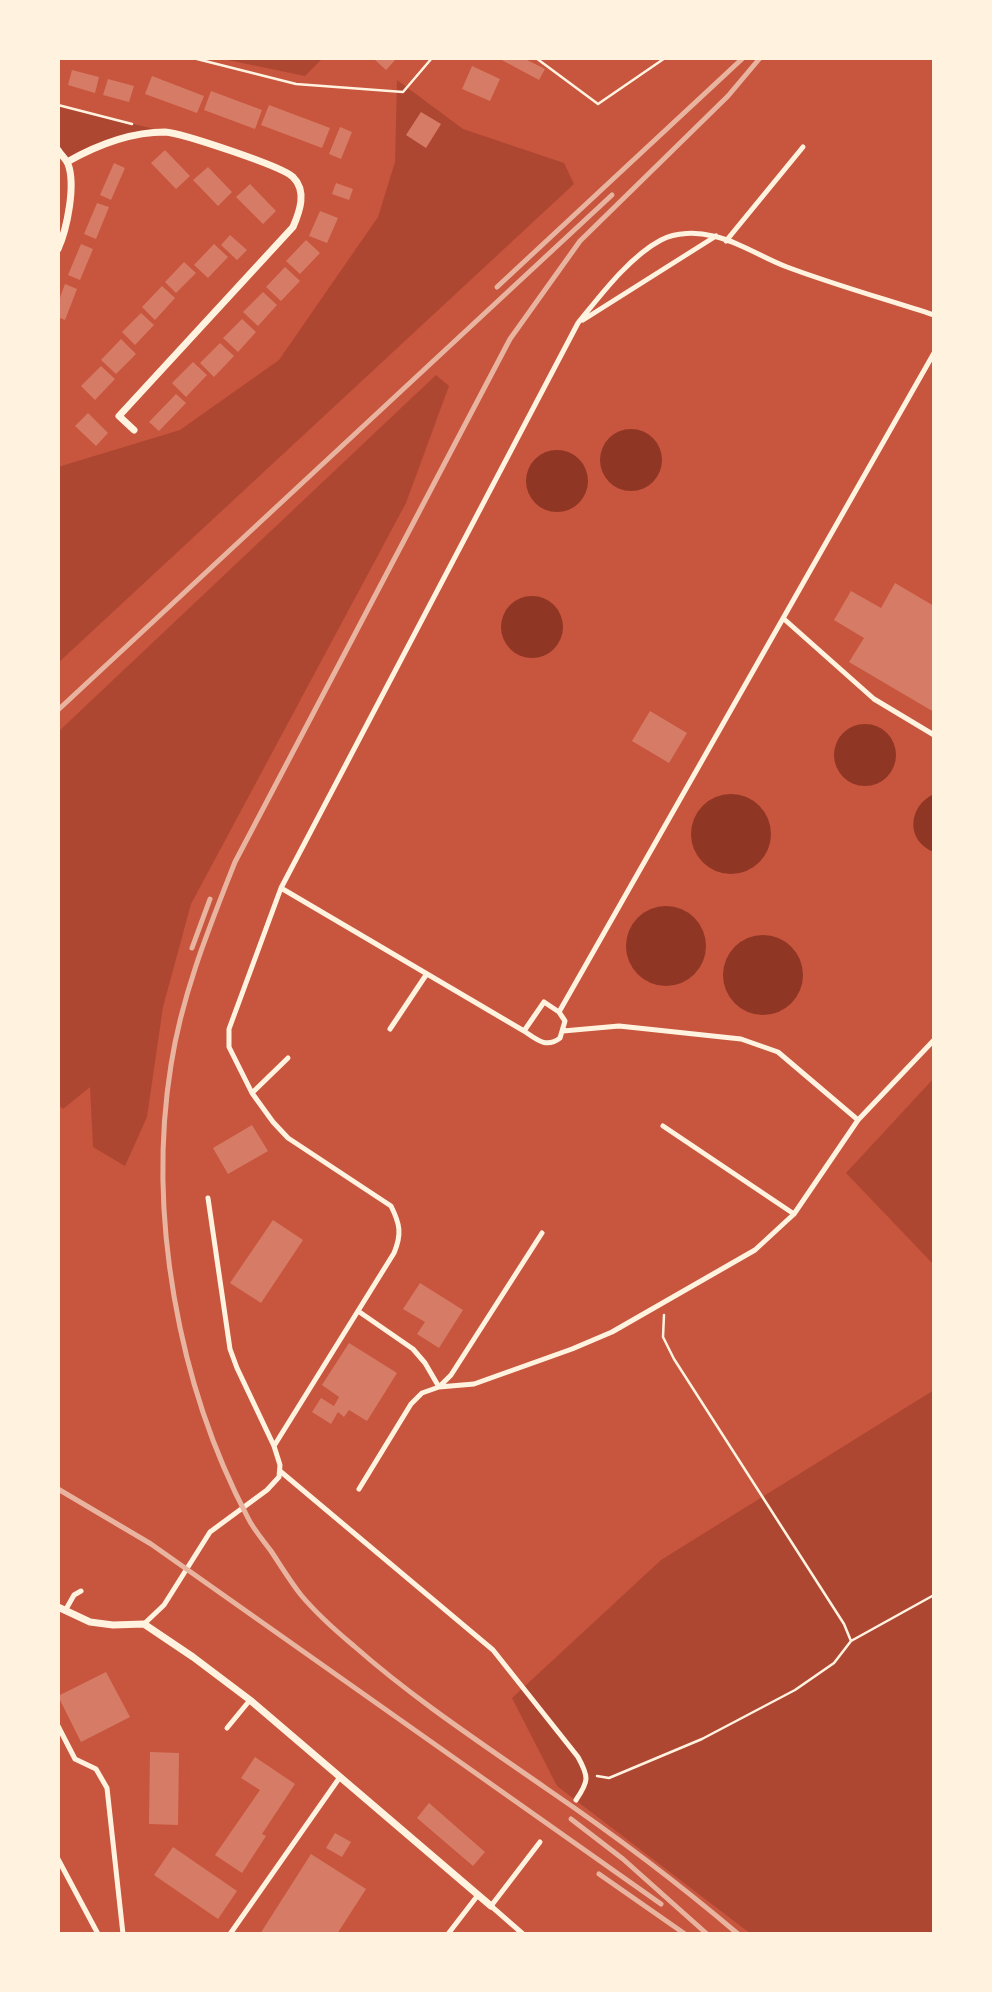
<!DOCTYPE html>
<html>
<head>
<meta charset="utf-8">
<style>
	body { margin:0 }
	#map { position:relative; width:992px; height:1992px; overflow:hidden; background:#c8553d; font-family:Raleway,sans-serif }
	canvas { display:block }
	.frame { position:absolute; inset:0; border:60px solid #fff3e0; pointer-events:none }
</style>
</head>
<body>
<div id="map">
<canvas width="992" height="1992"></canvas>
<div class="frame"></div>
</div>
<script>
const context = document.querySelector('canvas').getContext('2d');
context.lineJoin = 'round';
function fillPath(path, color) {
  context.fillStyle = color;
  context.fill(path, 'evenodd');
}
function strokePath(path, color, width, dash) {
  context.strokeStyle = color;
  context.lineWidth = width;
  context.lineCap = dash ? 'butt' : 'round';
  context.setLineDash(dash || []);
  context.stroke(path);
}
const green = new Path2D(`
	M218,58H323L305,76Z
	M397,80L463,129L564,163L574,184L58,663V467L180,430L279,360L378,217L395,162Z
	M58,105L166,132L113,140L67,162L58,150Z
	M436,375L449,386L406,503L191,904L163,1007L147,1117L125,1166L93,1147L90,1087L63,1109L58,1105V732Z
	M934,1078V1265L846,1173Z
	M934,1390V1934H751L557,1786L512,1698L661,1560Z`);
const water = new Path2D(`
	M600 460a31 31 0 1 1 62 0a31 31 0 1 1-62 0Z
	M526 481a31 31 0 1 1 62 0a31 31 0 1 1-62 0Z
	M501 627a31 31 0 1 1 62 0a31 31 0 1 1-62 0Z
	M834 755a31 31 0 1 1 62 0a31 31 0 1 1-62 0Z
	M691 834a40 40 0 1 1 80 0a40 40 0 1 1-80 0Z
	M934,794V852C905,841 908,806 934,794Z
	M626 946a40 40 0 1 1 80 0a40 40 0 1 1-80 0Z
	M723 975a40 40 0 1 1 80 0a40 40 0 1 1-80 0Z`);
const building = new Path2D(`
	M373,58H397L386,70Z
	M498,58H523L545,69L539,80Z
	M472,66L500,79L490,101L462,89Z
	M72,70L99,77L95,93L68,85Z
	M152,76L204,96L197,113L145,94Z
	M108,79L134,86L129,102L103,95Z
	M211,91L262,110L255,129L204,110Z
	M269,105L330,128L322,148L261,125Z
	M421,112L441,124L426,148L406,135Z
	M340,127L352,132L341,159L329,154Z
	M165,150L190,176L176,189L151,163Z
	M114,163L125,168L111,200L100,195Z
	M208,167L232,192L218,206L193,180Z
	M336,183L353,189L349,200L332,194Z
	M250,184L276,211L263,224L236,197Z
	M97,203L109,207L96,239L84,234Z
	M320,211L338,218L327,243L309,236Z
	M230,235L247,250L237,260L221,245Z
	M306,240L320,253L300,274L286,261Z
	M81,244L93,249L80,280L68,275Z
	M214,244L228,257L208,278L194,265Z
	M184,262L196,273L176,293L165,282Z
	M285,267L300,281L281,301L266,287Z
	M65,284L77,289L65,320L58,317V303Z
	M162,286L175,298L155,320L142,307Z
	M263,292L277,305L258,326L243,312Z
	M141,313L154,325L135,345L122,332Z
	M242,319L256,332L238,352L223,338Z
	M121,339L136,354L116,374L101,360Z
	M220,343L234,356L214,377L200,363Z
	M193,362L207,375L186,397L172,383Z
	M101,366L115,379L95,400L81,386Z
	M176,394L186,403L159,431L149,422Z
	M88,413L108,433L96,446L75,426Z
	M895,583L934,606V712L849,662L864,638L834,620L851,591L881,608Z
	M650,711L687,733L669,763L632,741Z
	M252,1125L268,1151L228,1174L213,1148Z
	M273,1220L303,1240L261,1303L230,1283Z
	M420,1283L463,1310L439,1348L417,1334L425,1322L403,1309Z
	M349,1343L397,1373L367,1421L349,1410L344,1417L338,1412L331,1424L312,1412L321,1398L334,1406L339,1397L322,1385Z
	M106,1672L130,1717L81,1742L58,1696Z
	M150,1752L179,1753L178,1825L149,1824Z
	M255,1757L295,1784L262,1834L266,1836L242,1873L215,1855L260,1790L241,1778Z
	M429,1803L485,1852L473,1866L417,1818Z
	M335,1833L351,1842L342,1857L326,1848Z
	M173,1847L237,1891L218,1919L154,1875Z
	M311,1854L366,1889L337,1934H260Z`);
const path = new Path2D(`
	M193,58L296,84L403,92L432,58
	M536,58L598,104L665,58
	M58,105L132,124
	M851,1641L934,1595
	M597,1776L609,1778L702,1739L795,1690L834,1663L851,1641L844,1624L674,1359L663,1337L664,1315`);
const service = new Path2D(`
	M726,241L803,147
	M583,320L716,236
	M784,619L874,699L934,735
	M281,888L524,1031L544,1002L559,1012L565,1021L560,1038C546,1049 536,1039 524,1031
	M559,1012L934,353
	M390,1029L426,975
	M563,1031L619,1026L741,1039L778,1052L858,1120
	M252,1093L288,1058
	M663,1126L794,1214
	M358,1311L413,1349L425,1363L439,1387L451,1375L542,1233
	M274,1446L394,1253C402,1234 400,1224 391,1206L288,1138L273,1122L252,1093L229,1047V1029L281,888L578,323C600,296 629,257 661,240C676,232 697,232 713,236C738,241 763,258 787,267C835,285 885,299 934,315
	M280,1471L493,1650L578,1757C589,1777 589,1781 576,1800
	M359,1489L411,1404L422,1393L439,1387L474,1384L572,1349L612,1332L755,1250L794,1214L858,1120L934,1040
	M65,1611L74,1595L81,1591
	M144,1624L164,1605L210,1532L267,1490L279,1477L280,1465L274,1446L237,1368L230,1349L208,1198
	M58,1726L75,1759L96,1769L107,1788L123,1934
	M227,1728L250,1700
	M58,1859L98,1934
	M230,1934L340,1777
	M448,1934L478,1895
	M523,1934L491,1906L540,1842`);
const minor = new Path2D(`
	M58,150C61,155 66,159 68,164C76,185 67,229 58,249
	M67,162C97,145 130,132 165,132C181,133 282,166 293,177C307,191 300,211 293,227L119,416L134,430
	M58,1607L90,1622L113,1625L144,1624L193,1657L250,1700L491,1906`);
const rail = new Path2D(`
	M497,287L743,58
	M58,710L612,195
	M192,948L210,899
	M58,1489L151,1544L661,1904
	M571,1819L623,1859L707,1934
	M599,1874L685,1934
	M738,1934C677,1882 613,1834 547,1789C481,1743 414,1699 354,1646C336,1631 316,1613 301,1595C290,1581 281,1566 271,1551C263,1540 254,1530 248,1518C178,1385 147,1214 171,1065C182,994 209,928 235,862L510,339L580,241L728,96L760,58`);
fillPath(green, '#ae4732');
fillPath(water, '#8f3625');
fillPath(building, '#d67c66');
strokePath(path, '#fff3e0', 2.5);
strokePath(service, '#fff3e0', 5);
strokePath(minor, '#fff3e0', 7);
strokePath(rail, '#e9b49f', 5);
</script>
</body>
</html>
